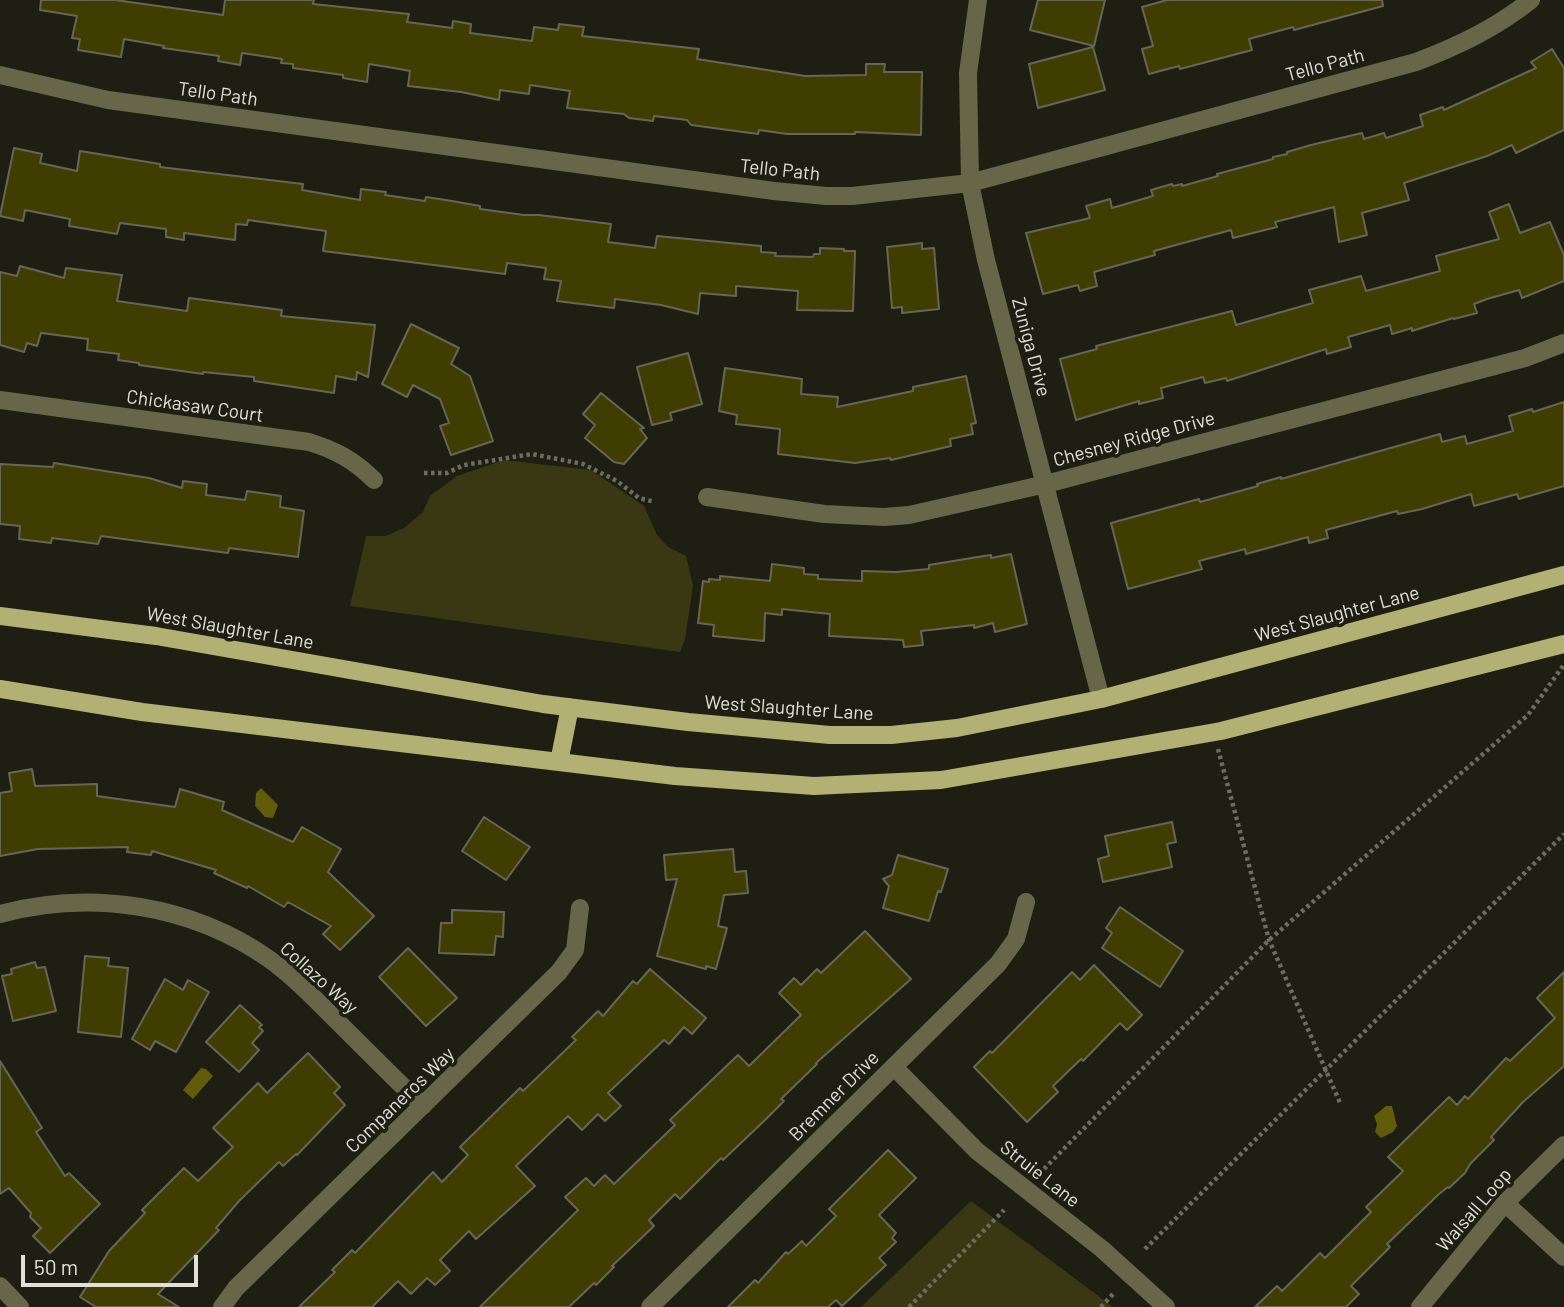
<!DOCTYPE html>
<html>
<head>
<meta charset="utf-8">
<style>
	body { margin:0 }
	#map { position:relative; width:1564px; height:1307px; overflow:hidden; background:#1e1e12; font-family:Barlow,sans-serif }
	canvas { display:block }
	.scale { position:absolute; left:21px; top:1255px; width:177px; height:32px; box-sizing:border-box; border:4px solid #e1e1d9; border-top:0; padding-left:9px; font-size:21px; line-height:24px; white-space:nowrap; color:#e1e1d9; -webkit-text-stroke:5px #1e1e12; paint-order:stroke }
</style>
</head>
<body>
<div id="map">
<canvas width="1564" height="1307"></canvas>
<div class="scale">50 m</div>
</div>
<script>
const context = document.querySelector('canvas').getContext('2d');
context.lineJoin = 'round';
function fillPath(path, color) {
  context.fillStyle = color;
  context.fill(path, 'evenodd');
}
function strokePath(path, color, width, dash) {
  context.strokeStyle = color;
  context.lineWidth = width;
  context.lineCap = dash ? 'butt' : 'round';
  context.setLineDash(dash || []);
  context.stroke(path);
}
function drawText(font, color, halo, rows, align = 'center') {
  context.font = font + ' Barlow,sans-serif';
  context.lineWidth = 7;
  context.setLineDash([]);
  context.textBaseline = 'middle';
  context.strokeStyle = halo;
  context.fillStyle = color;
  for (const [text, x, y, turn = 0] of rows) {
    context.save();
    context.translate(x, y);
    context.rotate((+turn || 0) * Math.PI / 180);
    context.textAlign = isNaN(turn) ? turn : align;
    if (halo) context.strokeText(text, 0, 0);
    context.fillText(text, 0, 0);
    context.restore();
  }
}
const green = new Path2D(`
	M504,460L591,470L644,506L657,535L668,547L686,556L693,586L685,639L680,652L350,606L366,536H386L404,528L423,512L430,496L457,476Z
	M971,1201L1113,1307H861Z`);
const water = new Path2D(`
	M261,788L278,805L273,818L265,817L255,806L256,793Z
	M201,1068L206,1069L213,1076L193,1099L183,1090Z
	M1386,1106H1392L1397,1126L1393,1132L1381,1138L1375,1132L1377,1124L1374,1116Z`);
const building = new Path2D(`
	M41,0H115L223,15L225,0H314L313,4L409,14L407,22L452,28L453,21L471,24L470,33L532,41L534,27L558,30L559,24L584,27L582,36L699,49L697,59L805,76L866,75V64H885L884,72H922L921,135L855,132V134H787L759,130L758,134L691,125L687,120L654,116L653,121L629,118L624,114L567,108L570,91L530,85L529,94L500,90L499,100L461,92L408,86L410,71L388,67L369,64L367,82L343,78V75L293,68V64L281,63L282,59L242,53L240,65L218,61L219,56L163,48L164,46L124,39L121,57L78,50L80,39L72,38L77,16L40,10Z
	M1038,0H1105L1094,46L1030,30Z
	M1167,0H1382L1383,6L1294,30L1293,27L1249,39L1252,50L1180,69L1179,66L1149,74L1142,49L1153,46L1142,7Z
	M1093,47L1105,90L1038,108L1029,64Z
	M1552,49L1564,68V130L1516,153L1512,145L1487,156L1404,183L1409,200L1362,213L1367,235L1339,242L1334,207L1275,222L1277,227L1233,238L1231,230L1154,251L1155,255L1094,272L1097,286L1080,291L1078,285L1043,294L1026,233L1090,218L1086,206L1110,199L1112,208L1153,196L1151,190L1172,184L1173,186L1182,184V186L1218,176L1217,174L1273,159V157L1287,154V152L1311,145L1362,133L1364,139L1384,133L1386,138L1423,126L1420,115L1443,107L1444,110L1536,68L1531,62Z
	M14,148L42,154L40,163L77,171L80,151L160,164V167L303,184L302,190L360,200L361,189L386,192L385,195L425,201L426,197L452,201L480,206V209L524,215H539L611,224L608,242L655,248L657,236L761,246V252L776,253L775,256L813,257L814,254H820V248L844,249V251H855L853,311L797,310L798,291L736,286V296L700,293L698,314L661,305L615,299L614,308L557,301L561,281L544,279L546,268L507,263L505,274L323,251L326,231L248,220L247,225L236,224L235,240L184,233V240L166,237V229L120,223L117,234L69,226L70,219L25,210L23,221L0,216Z
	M1509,204L1520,233L1550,222L1564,255V281L1522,298L1519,290L1487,299L1474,304L1477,313L1454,319L1453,318L1412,331V328L1392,334L1390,325L1348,337L1351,347L1327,354L1326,349L1227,381L1226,378L1205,383L1203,377L1161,388L1163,398L1139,404V401L1076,420L1060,359L1097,349L1096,346L1232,311L1236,325L1313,303L1309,290L1361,276L1366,291L1440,271L1436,256L1499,239L1489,212Z
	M922,243V249L934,248L939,309L902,313V307L892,308L887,247Z
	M20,266L64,278L66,268L122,275L117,301L187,311L189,298L282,310L281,316L375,325L368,377L357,372L356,380L336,376L334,393L254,381V377L203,372V374L139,365V363L118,360L119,354L87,350L88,339L41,333L37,346L27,343L24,352L0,345V272L17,276Z
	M411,324L459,348L451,364L470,376L493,441L451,455L440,426L449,423L440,399L413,385L407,397L382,384Z
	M688,353L702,404L670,413L672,420L652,425L637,367Z
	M725,368L802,379L801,394L838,397L837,407L913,391V387L966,376L976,423L971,424L973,434L950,439L951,446L891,460L890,458L855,463L778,454L780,429L736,424L737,415L719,411Z
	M601,393L644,428L640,429L647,438L624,464L614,462L585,438L595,425L583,414Z
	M1564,402V486L1519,499L1517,494L1474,506L1471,494L1422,509L1398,514L1397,511L1326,530L1328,538L1309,543L1308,537L1246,554L1245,549L1199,561L1202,569L1128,589L1111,523L1199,499L1200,502L1258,486L1257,484L1281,477V479L1440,434L1442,442L1465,436L1467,444L1513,431L1509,416L1532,409L1533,412Z
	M54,463L149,478L182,488L183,481L207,484L206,495L245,500L247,491L281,496L280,507L304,511L298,557L229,548L228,553L101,536L98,544L52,538L51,543L19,539L20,526L0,524V464L53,467Z
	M1011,554L1027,624L995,632L993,623L974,628V625L921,631L923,645L904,647L903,640L829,636L830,614L782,609V615L765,613L764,641L713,636L714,625L698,623L703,581L709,582V579L720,580V576L770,581L772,564L804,568V574L818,575V579L862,581V571L896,572L929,569V565L984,556L991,555V558Z
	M32,769L35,786L97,784V796L175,807L180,789L224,802L222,810L293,842L302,827L341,849L328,872L374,916L340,950L323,934L331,926L288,902L284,907L248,886L247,888L214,873L216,870L152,851L151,855L127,852L128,847L38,849L0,856V793L12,791L9,773Z
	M484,817L530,847L506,880L462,851Z
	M1172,822L1176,842L1167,844L1172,867L1103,882L1098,859L1109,856L1105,836Z
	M733,849L735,872L746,871L748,893L724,895L718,926L727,928L716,969L706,966V969L657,956L677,879L666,880L664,855Z
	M898,855L948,869L941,892L938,891L929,921L883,908L889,886L883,879L892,875Z
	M1120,907L1183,951L1160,987L1102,948L1112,933L1106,928Z
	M452,910L504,912L503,937L496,936L494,955L439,953L441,923H452Z
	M865,931L911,979L816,1063L817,1064L781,1099L784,1101L765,1120L723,1160L721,1158L680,1199L675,1194L649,1220L654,1226L612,1266L614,1267L596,1285L594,1283L569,1307H480L578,1210L565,1197L586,1178L594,1186L605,1175L614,1184L675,1125L670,1120L738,1055L749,1066L801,1015L779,993L794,978L801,985L817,969L821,973Z
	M408,948L457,998L426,1026L379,977Z
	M85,956L109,958L108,966L128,968L121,1037L78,1032Z
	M35,962L37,968L45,967L56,1011L13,1021L2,976L12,974L11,969Z
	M1094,965L1142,1015L1127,1030L1120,1023L1083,1061L1081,1059L1053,1086L1058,1092L1027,1122L974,1067L990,1051L992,1053L1072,972L1080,980Z
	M650,969L706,1018L692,1034L684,1027L669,1044L664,1040L608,1093L621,1106L605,1121L598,1114L582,1130L568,1116L549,1134L516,1166L535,1186L476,1239L469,1231L440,1260L450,1271L435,1285L427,1278L411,1294L398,1281L372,1307H299L335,1272L332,1270L352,1250L355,1253L433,1172L442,1182L468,1155L460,1147L520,1088L523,1091L576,1040L572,1037L598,1011L603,1016L633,981L637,984Z
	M1564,972V1066L1523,1102L1491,1137L1494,1140L1470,1164L1465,1173L1449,1188L1448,1187L1439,1194L1387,1244L1390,1247L1351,1286L1359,1294L1346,1307H1255L1277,1286L1282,1291L1320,1253L1325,1258L1371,1212L1366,1207L1403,1171L1388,1157L1449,1097L1457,1105L1465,1096L1468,1099L1506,1058L1510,1061L1555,1018L1537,998Z
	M165,979L183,990L188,980L209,992L176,1052L155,1041L150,1050L132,1039Z
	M240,1005L262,1025L259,1027L263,1031L252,1043L259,1050L239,1072L206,1042Z
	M308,1053L340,1087L334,1093L345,1105L297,1155L296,1154L283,1166L279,1162L239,1201L216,1228L219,1230L158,1294L179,1307H96L80,1297L109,1251L145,1213L142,1210L184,1168L198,1181L233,1147L213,1128L258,1083L267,1093Z
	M0,1061L42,1128L36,1132L65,1176L69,1173L100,1204L50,1253L33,1236L41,1228L30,1217L31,1213L9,1188L0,1194Z
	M888,1150L916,1178L879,1215L896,1233L892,1238L896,1242L879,1258L886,1265L842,1306L836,1300L828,1307H728L755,1280L758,1283L786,1252L788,1254L802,1241L806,1246L836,1216L829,1209Z`);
const path = new Path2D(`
	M424,473H447L464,465L532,454L583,464L617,481L639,498L655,502
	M1218,749L1269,940L1341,1105
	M1044,1169L1269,940L1528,715L1563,666
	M1145,1249L1564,834
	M909,1307L1004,1210
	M1101,1307L1113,1294`);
const street = new Path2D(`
	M978,0L968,73L970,183L986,260L1101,699
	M0,75L108,100L774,191L826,196H852L970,183L1416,62C1458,46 1496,28 1531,0
	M0,400L309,442C335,450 354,460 374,480
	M707,497L824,514L884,517L909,515L1046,484L1525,358L1564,343
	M0,914C91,889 192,905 269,959C294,977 315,999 336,1020C365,1049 394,1078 423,1106
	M894,1067L977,1151L1102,1249L1166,1307
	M1505,1203L1564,1257
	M0,1286L20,1307
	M222,1307L236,1288L559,972L575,950L580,908
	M650,1307L998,964L1016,939L1026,902
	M1420,1307L1505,1203L1564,1145`);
const primary = new Path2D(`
	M0,616L156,636L543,704L688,722L830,735H891L957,728L1101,699L1564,575
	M0,689L142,712L559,762L675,776L814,786L941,780L1221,731L1564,644
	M559,762L570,707`);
const streetNames = [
	["Tello Path",1325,65,-15],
	["Tello Path",218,94,8],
	["Tello Path",780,170,6],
	["Zuniga Drive",1031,347,75],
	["Chickasaw Court",195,406,8],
	["Chesney Ridge Drive",1134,439,-15],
	["West Slaughter Lane",1337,614,-15],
	["West Slaughter Lane",230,628,10],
	["West Slaughter Lane",789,708,4],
	["Collazo Way",319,978,42],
	["Bremner Drive",834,1096,-45],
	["Companeros Way",400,1100,-44],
	["Struie Lane",1040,1174,38],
	["Walsall Loop",1474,1210,-49]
];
fillPath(green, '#3a3812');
fillPath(water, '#605c09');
fillPath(building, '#403d00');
strokePath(building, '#666658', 2);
strokePath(path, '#6c6c61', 4.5, [3.5, 3.5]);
strokePath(street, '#676649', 18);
strokePath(primary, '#b2b073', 18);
drawText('19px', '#e1e1d9', '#1e1e12', streetNames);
</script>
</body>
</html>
